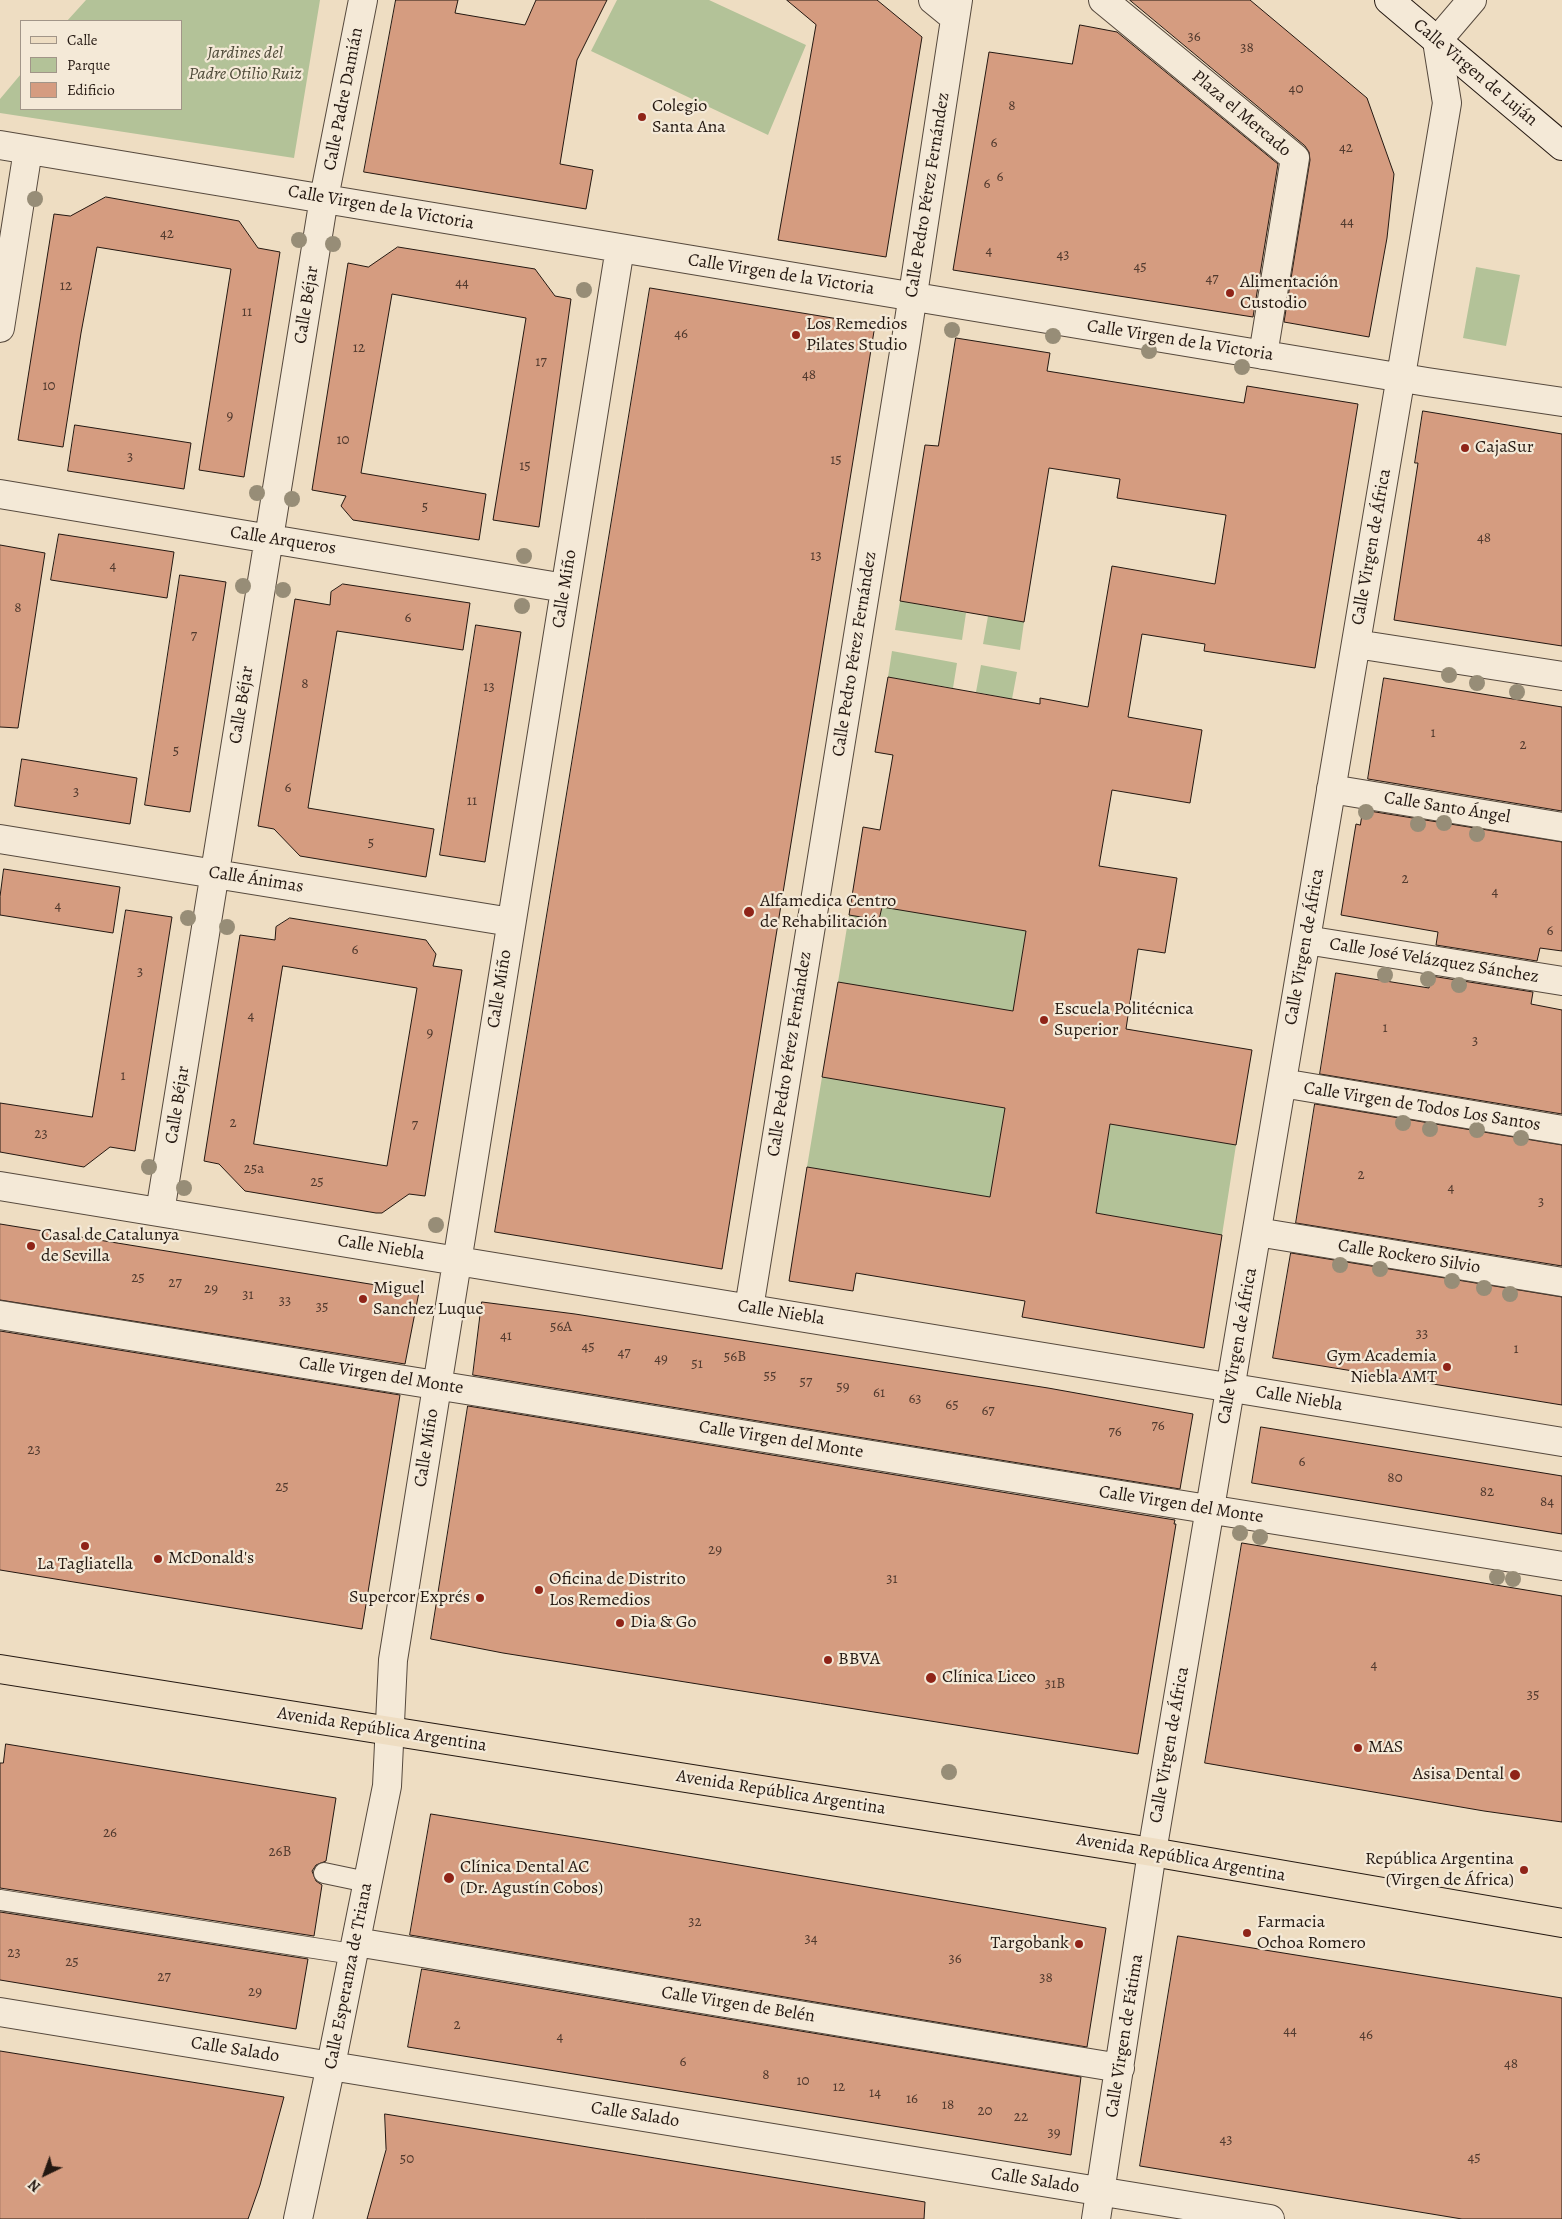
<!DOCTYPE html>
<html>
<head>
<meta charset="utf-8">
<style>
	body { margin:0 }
	#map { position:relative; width:1562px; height:2219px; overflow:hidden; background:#eeddc2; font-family:Alegreya,serif }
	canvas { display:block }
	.legend { position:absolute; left:20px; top:20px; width:162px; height:90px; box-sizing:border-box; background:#f4e9d7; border:1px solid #a19588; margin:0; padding:6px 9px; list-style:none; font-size:15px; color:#241811 }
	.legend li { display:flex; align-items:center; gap:10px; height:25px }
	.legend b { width:25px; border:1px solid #a19588 }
	.north { position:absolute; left:20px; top:2149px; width:50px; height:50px; -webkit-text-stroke:4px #f4e9d7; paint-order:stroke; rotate:222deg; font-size:14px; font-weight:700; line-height:20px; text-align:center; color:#241811 }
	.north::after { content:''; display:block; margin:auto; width:18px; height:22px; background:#241811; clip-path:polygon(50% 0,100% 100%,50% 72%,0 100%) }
</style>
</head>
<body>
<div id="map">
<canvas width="1562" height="2219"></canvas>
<ul class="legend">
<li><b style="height:6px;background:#eeddc2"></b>Calle</li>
<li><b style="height:14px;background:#b3c298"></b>Parque</li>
<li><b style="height:14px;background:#d59c80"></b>Edificio</li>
</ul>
<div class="north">N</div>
</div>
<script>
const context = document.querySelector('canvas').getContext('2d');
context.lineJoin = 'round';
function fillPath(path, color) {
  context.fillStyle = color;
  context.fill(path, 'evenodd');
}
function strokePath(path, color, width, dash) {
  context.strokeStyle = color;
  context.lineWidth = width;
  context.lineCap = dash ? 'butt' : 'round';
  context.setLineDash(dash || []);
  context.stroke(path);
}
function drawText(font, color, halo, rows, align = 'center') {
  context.font = font + ' Alegreya,serif';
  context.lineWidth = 4.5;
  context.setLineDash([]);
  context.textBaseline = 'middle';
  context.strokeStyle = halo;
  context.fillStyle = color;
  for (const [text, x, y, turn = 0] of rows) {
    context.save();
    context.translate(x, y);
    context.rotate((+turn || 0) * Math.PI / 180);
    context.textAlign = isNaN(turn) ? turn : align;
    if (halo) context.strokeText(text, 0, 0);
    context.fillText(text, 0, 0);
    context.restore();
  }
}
const green = new Path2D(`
	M86,0H320L294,158L0,113V99L21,74V109H181V21H67Z
	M617,0H709L806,45L768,135L591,51Z
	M1476,267L1520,275L1506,346L1463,338Z
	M900,601L966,613L962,640L895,630Z
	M988,616L1024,622L1020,650L983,644Z
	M892,651L957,663L953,688L888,677Z
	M981,665L1017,672L1012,699L976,692Z
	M882,907L1026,931L1013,1011L838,982L849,915L879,920Z
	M822,1077L1005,1108L990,1197L807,1167Z
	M1110,1124L1236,1145L1222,1235L1096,1213Z`);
const building = new Path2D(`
	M396,0H458L455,13L525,25L536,0H607L577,60L560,164L593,170L586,209L364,172Z
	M787,0H877L922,37L886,257L778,240L816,25Z
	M1130,0H1250L1367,98L1394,174L1387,238L1369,337L1284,322L1310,160L1309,152L1305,146Z
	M1080,25L1117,32L1278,164L1253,317L953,270L989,52L1072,64Z
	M106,197L239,221L258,248L280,252L244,477L199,470L231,269L97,247L81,333L63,447L18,440L54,214L70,216Z
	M398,247L535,269L555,296L571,299L539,527L493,520L526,318L392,294L361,473L486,494L479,540L353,520L341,506L346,496L312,490L348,263L368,267Z
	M650,288L875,325L722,1269L495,1232Z
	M956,338L1050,353L1047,371L1244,403L1247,386L1358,404L1315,668L1204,651L1205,644L1142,634L1128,717L1202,730L1190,803L1112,790L1099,866L1177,878L1165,953L1138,949L1126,1029L1252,1050L1236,1145L1110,1124L1096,1213L1222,1235L1204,1348L1022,1317L1025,1301L856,1273L853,1291L789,1281L807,1167L990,1197L1005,1108L822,1077L838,982L1013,1011L1026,931L882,907L879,920L849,915L863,827L880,830L893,755L875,752L888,677L1040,704V698L1088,707L1112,566L1215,584L1226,515L1117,498L1120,479L1049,468L1024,622L900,601L925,445L938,446Z
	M1423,411L1562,434V646L1394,620L1418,463H1415Z
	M75,425L191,443L184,489L68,471Z
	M59,534L174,552L167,598L51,580Z
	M0,545L45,553L18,728L0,727Z
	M180,575L226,582L190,812L145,805Z
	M343,584L470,603L463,650L337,631L308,808L434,829L426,877L300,856L274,829L258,826L295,599L330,605L331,592Z
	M476,625L521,632L485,862L440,855Z
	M1384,678L1562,707V811L1368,779Z
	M22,759L137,778L130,824L15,806Z
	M1363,810L1562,842V951L1540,948L1537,961L1436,945L1438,932L1341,915L1356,824L1360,825Z
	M4,869L120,887L113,933L0,915V897Z
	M126,910L172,917L135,1151L110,1147L84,1167L0,1152V1103L92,1117Z
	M290,918L426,940L436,954L433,966L462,970L425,1196L409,1194L382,1213H376L245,1191L219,1164L204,1161L240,935L275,940L276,927ZM283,966L417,988L387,1166L254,1144Z
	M1336,973L1429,988L1431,976L1533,992L1531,1004L1562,1010V1114L1320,1074Z
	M1315,1104L1562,1145V1266L1296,1223Z
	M0,1224L419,1292L405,1364L0,1300Z
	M1291,1253L1562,1297V1405L1273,1358Z
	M482,1302L575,1314L1048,1388L1193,1414L1180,1489L473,1375Z
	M0,1331L400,1395L362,1629L0,1570Z
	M468,1406L1175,1520L1174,1524H1176L1138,1754L503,1653L431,1639Z
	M1261,1427L1562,1476V1534L1252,1483Z
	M1242,1543L1562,1596V1822L1484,1811L1205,1763Z
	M6,1744L336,1798L326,1861L316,1865L312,1871L316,1881L322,1885L314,1936L0,1888V1763H3Z
	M431,1814L605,1842L1106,1928L1087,2047L410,1935Z
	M0,1912L308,1959L296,2029L0,1980Z
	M1178,1936L1562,1998V2219H1462L1140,2166Z
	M422,1969L1081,2077L1071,2155L408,2047Z
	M0,2051L284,2097L260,2185L248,2219H0Z
	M385,2114L925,2202L924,2219H367L386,2150Z`);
const lane = new Path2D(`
	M324,1873L367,1882
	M0,1900L353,1954`);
const street = new Path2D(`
	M933,0L955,18
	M1103,0L1295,158L1263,355
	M0,145L1427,382L1562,402
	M0,328L28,150
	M0,494L565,588
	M1356,644L1562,676
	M1331,789L1562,827
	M0,839L511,922
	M1306,940L1562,981
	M1282,1083L1562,1130
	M0,1186L1562,1442
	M160,1212L324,198L363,0
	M1257,1232L1562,1282
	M749,1308L906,340L958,0
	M0,1315L1562,1566
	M356,1942L1120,2068
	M0,2012L1270,2219
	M298,2219L331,2065L387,1786L393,1660L620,248
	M1096,2219L1152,1852L1447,103L1437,41L1472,0`);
const secondary = new Path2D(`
	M1389,0L1562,146`);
const primary = new Path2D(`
	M0,1669L1152,1852L1562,1923`);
const trees = [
	[35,199],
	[299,240],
	[333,244],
	[584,290],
	[952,330],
	[1053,336],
	[1149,351],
	[1242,367],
	[257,493],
	[292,499],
	[524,556],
	[243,586],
	[283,590],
	[522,606],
	[1449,675],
	[1477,683],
	[1517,692],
	[1366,812],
	[1444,823],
	[1418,824],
	[1477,834],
	[188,918],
	[227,927],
	[1385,975],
	[1428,979],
	[1459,985],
	[1403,1123],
	[1430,1129],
	[1477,1130],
	[1521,1138],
	[149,1167],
	[184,1188],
	[436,1225],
	[1340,1265],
	[1380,1269],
	[1452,1281],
	[1484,1288],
	[1510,1294],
	[1240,1533],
	[1260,1537],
	[1497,1577],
	[1513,1579],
	[949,1772]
];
const markers = [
	[642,117,5,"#8f2418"],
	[1230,293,5,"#8f2418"],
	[796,335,5,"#8f2418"],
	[1465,448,5,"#8f2418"],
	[749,912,6,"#8f2418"],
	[1044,1020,5,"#8f2418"],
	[31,1246,5,"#8f2418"],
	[363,1299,5,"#8f2418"],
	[1447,1367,5,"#8f2418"],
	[85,1546,5,"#8f2418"],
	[158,1559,5,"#8f2418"],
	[539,1590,5,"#8f2418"],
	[480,1598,5,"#8f2418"],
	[620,1623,5,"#8f2418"],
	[828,1660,5,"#8f2418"],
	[931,1678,6,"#8f2418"],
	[1358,1748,5,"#8f2418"],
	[1515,1775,6,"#8f2418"],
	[1524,1870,5,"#8f2418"],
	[449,1878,6,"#8f2418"],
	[1247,1933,5,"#8f2418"],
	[1079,1944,5,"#8f2418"]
];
const numberNames = [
	["36",1194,37],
	["38",1247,48],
	["40",1296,89],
	["8",1012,106],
	["6",994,143],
	["42",1346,148],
	["6",1000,177],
	["6",987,184],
	["44",1347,222],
	["42",167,234],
	["4",989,251],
	["43",1063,255],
	["45",1140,267],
	["47",1212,279],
	["44",462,283],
	["12",66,286],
	["11",247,312],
	["46",681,334],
	["12",359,348],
	["17",541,362],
	["48",809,375],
	["10",49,386],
	["9",230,416],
	["10",343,440],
	["3",130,457],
	["15",836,460],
	["15",525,466],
	["5",425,507],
	["48",1484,538],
	["13",816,556],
	["4",113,566],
	["8",18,608],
	["6",408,618],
	["7",194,636],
	["8",305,684],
	["13",489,687],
	["1",1433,733],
	["2",1523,745],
	["5",176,751],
	["6",288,788],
	["3",76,792],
	["11",472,801],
	["5",371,843],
	["2",1405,879],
	["4",1495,892],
	["4",58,906],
	["6",1550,931],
	["6",355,950],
	["3",140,972],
	["4",251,1016],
	["1",1385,1028],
	["9",430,1033],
	["3",1475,1041],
	["1",123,1076],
	["2",233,1123],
	["7",415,1125],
	["23",41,1134],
	["25a",254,1169],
	["2",1361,1175],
	["25",317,1182],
	["4",1451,1188],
	["3",1541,1202],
	["25",138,1278],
	["27",175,1283],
	["29",211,1289],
	["31",248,1295],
	["33",285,1301],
	["35",322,1307],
	["56A",561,1327],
	["33",1422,1334],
	["41",506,1336],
	["45",588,1347],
	["1",1516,1349],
	["47",624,1353],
	["56B",735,1357],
	["49",661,1359],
	["51",697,1364],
	["55",770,1376],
	["57",806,1382],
	["59",843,1387],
	["61",879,1393],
	["63",915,1399],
	["65",952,1405],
	["67",988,1411],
	["76",1158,1426],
	["76",1115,1432],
	["23",34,1450],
	["6",1302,1462],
	["80",1395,1478],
	["25",282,1487],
	["82",1487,1492],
	["84",1547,1502],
	["29",715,1550],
	["31",892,1579],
	["4",1374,1665],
	["31B",1055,1684],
	["35",1533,1695],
	["26",110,1833],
	["26B",280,1852],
	["32",695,1922],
	["34",811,1939],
	["23",14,1953],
	["36",955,1959],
	["25",72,1962],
	["27",164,1977],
	["38",1046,1978],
	["29",255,1992],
	["2",457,2025],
	["44",1290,2031],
	["46",1366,2035],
	["4",560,2037],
	["6",683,2062],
	["48",1511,2064],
	["8",766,2075],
	["10",803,2081],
	["12",839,2087],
	["14",875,2093],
	["16",912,2099],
	["18",948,2105],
	["20",985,2111],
	["22",1021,2117],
	["39",1054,2133],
	["43",1226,2140],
	["45",1474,2158],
	["50",407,2159]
];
const parkNames = [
	["Jardines del",245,54],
	["Padre Otilio Ruiz",245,75]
];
const streetNames = [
	["Calle Virgen de Luján",1475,73,40],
	["Calle Padre Damián",344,99,-79],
	["Plaza el Mercado",1241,114,40],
	["Calle Pedro Pérez Fernández",928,195,-81],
	["Calle Virgen de la Victoria",381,208,10],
	["Calle Virgen de la Victoria",781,275,9],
	["Calle Béjar",307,305,-81],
	["Calle Virgen de la Victoria",1180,341,9],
	["Calle Arqueros",283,541,9],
	["Calle Virgen de África",1372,547,-80],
	["Calle Miño",565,589,-81],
	["Calle Pedro Pérez Fernández",855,654,-81],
	["Calle Béjar",242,705,-81],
	["Calle Santo Ángel",1447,808,9],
	["Calle Ánimas",256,880,9],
	["Calle Virgen de África",1305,947,-80],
	["Calle José Velázquez Sánchez",1434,961,9],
	["Calle Miño",500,989,-81],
	["Calle Pedro Pérez Fernández",790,1054,-81],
	["Calle Béjar",178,1105,-81],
	["Calle Virgen de Todos Los Santos",1422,1107,9],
	["Calle Niebla",381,1248,9],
	["Calle Rockero Silvio",1409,1257,9],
	["Calle Niebla",781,1313,9],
	["Calle Virgen de África",1238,1346,-80],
	["Calle Virgen del Monte",381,1376,9],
	["Calle Niebla",1299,1399,9],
	["Calle Virgen del Monte",781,1440,9],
	["Calle Miño",427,1448,-81],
	["Calle Virgen del Monte",1181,1505,9],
	["Avenida República Argentina",382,1730,9],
	["Calle Virgen de África",1170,1745,-80],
	["Avenida República Argentina",781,1793,9],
	["Avenida República Argentina",1181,1858,10],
	["Calle Esperanza de Triana",349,1976,-79],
	["Calle Virgen de Belén",738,2005,9],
	["Calle Virgen de Fátima",1125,2036,-81],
	["Calle Salado",235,2050,9],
	["Calle Salado",635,2115,9],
	["Calle Salado",1035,2181,9]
];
const poiNames = [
	["Colegio",652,107],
	["Santa Ana",652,128],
	["Alimentación",1240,283],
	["Custodio",1240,304],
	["Los Remedios",806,325],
	["Pilates Studio",806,346],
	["CajaSur",1475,448],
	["Alfamedica Centro",760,902],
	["de Rehabilitación",760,923],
	["Escuela Politécnica",1054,1010],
	["Superior",1054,1031],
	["Casal de Catalunya",41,1236],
	["de Sevilla",41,1257],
	["Miguel",373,1289],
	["Sanchez Luque",373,1310],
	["Gym Academia",1437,1357,"right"],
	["Niebla AMT",1437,1378,"right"],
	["McDonald's",168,1559],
	["La Tagliatella",85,1565,"center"],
	["Oficina de Distrito",549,1580],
	["Los Remedios",549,1601],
	["Supercor Exprés",470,1598,"right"],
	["Dia & Go",630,1623],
	["BBVA",838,1660],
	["Clínica Liceo",942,1678],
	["MAS",1368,1748],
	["Asisa Dental",1504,1775,"right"],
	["República Argentina",1514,1860,"right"],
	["(Virgen de África)",1514,1881,"right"],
	["Clínica Dental AC",460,1868],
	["(Dr. Agustín Cobos)",460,1889],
	["Farmacia",1257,1923],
	["Ochoa Romero",1257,1944],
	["Targobank",1069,1944,"right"]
];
fillPath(green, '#b3c298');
fillPath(building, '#d59c80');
strokePath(building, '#241811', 1);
strokePath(lane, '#56493d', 22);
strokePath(street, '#56493d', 30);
strokePath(secondary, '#241811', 30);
strokePath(primary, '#241811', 30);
strokePath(lane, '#f4e9d7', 20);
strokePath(street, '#f4e9d7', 28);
strokePath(secondary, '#f4e9d7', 28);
strokePath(primary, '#eeddc2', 28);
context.fillStyle = '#978d77';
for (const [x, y] of trees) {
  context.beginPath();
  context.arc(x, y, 8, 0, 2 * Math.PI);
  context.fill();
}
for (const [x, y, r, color] of markers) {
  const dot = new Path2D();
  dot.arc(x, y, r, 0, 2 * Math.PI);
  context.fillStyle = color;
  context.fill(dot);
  strokePath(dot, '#f4e9d7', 2);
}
drawText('15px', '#50392d', null, numberNames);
drawText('italic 18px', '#4f4b3a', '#f4e9d7', parkNames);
drawText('18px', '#241811', '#f4e9d7', streetNames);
drawText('18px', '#241811', '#f4e9d7', poiNames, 'left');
</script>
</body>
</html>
